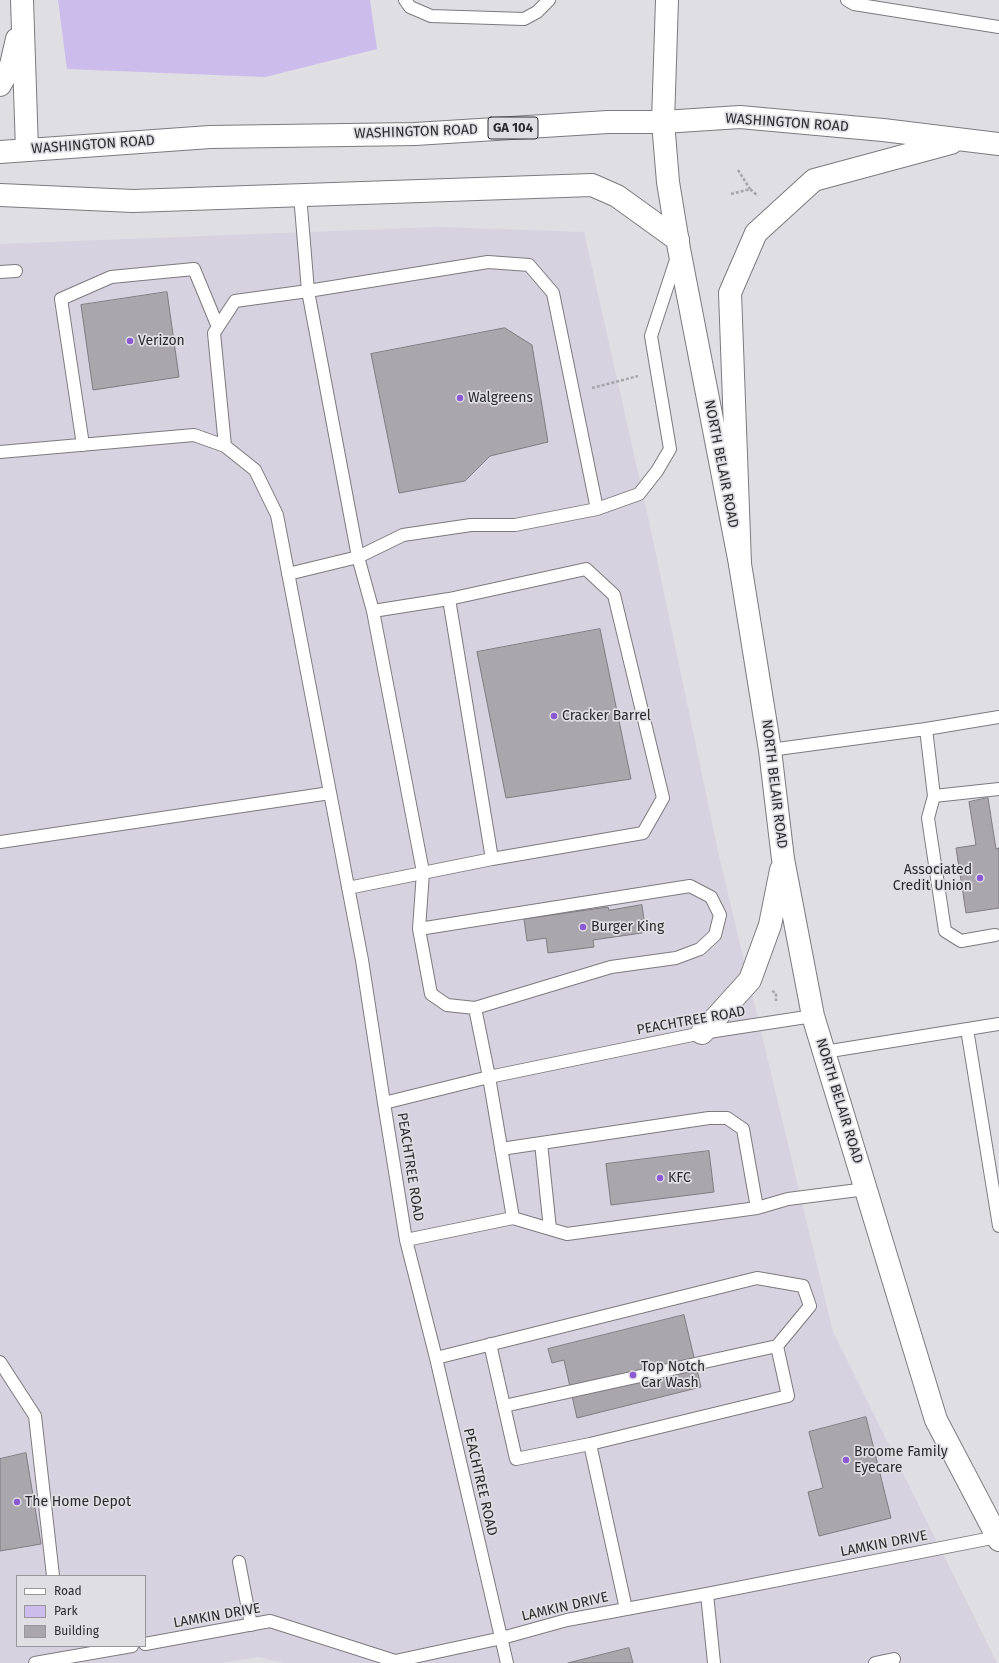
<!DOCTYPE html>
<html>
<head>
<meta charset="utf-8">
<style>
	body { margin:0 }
	#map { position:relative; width:999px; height:1663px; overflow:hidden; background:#dfdee3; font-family:"Fira Sans",sans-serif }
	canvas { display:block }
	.legend { position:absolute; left:16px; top:1575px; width:130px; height:72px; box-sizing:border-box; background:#dfdee3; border:1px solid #97969a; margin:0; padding:5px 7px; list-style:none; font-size:12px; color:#2b2a2c }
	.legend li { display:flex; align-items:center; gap:8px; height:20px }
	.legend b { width:20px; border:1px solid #97969a }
</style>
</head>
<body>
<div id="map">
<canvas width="999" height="1663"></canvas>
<ul class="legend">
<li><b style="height:5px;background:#fff"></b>Road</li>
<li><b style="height:11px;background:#cbbcec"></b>Park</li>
<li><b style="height:11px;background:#a9a7ac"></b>Building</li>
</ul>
</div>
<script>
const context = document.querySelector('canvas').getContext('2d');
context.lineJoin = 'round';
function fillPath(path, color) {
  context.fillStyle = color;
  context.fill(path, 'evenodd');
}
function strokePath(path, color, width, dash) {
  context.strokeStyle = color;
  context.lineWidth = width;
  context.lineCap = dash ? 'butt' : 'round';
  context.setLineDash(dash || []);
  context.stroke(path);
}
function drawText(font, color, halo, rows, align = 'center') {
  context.font = font + ' "Fira Sans",sans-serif';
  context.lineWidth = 3.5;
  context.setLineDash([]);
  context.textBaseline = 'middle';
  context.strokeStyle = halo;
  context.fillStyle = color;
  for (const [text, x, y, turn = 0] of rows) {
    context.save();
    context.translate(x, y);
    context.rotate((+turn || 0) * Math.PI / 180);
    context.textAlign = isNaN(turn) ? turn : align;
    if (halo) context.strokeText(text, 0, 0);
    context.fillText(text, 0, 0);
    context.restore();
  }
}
const built = new Path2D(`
	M437,227L584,232L650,526L719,856L833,1332L997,1663H283L259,1657L222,1663H0V244ZM17,1576H145V1646H17Z`);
const green = new Path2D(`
	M58,0H370L377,49L265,77L67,69Z`);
const building = new Path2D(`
	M167,292L179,377L93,390L81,305Z
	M505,328L532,345L548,442L490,456L465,481L399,493L371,354Z
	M600,629L631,779L506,798L477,652Z
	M988,798L996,849L999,848V908L966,913L956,848L976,845L969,802Z
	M642,905L644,920H640L642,933L593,940L594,947L548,953L546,938L527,941L524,919L608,907L609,910Z
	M709,1151L714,1192L611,1205L606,1164Z
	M684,1315L701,1387L577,1418L564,1360L552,1363L548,1349Z
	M866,1417L891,1518L819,1536L808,1492L823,1488L809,1432Z
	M26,1453L41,1544L0,1551V1459Z
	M629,1648L633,1663H568Z`);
const path = new Path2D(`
	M738,170L750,189
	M731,194L750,189L758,196
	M592,388L638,376
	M772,991L776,993V1001`);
const lane = new Path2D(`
	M405,0L410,7L431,16L524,19L537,12L549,0
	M847,0L854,4L999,27
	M300,195L308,291L358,557L373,611L423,872L419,929L431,994L447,1005L475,1008L489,1077L513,1218
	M0,272L16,271
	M83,445L61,299L111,277L194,269L218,327
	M225,446L214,333L235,301L308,291L488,262L529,265L553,293L597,509
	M0,452L194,435L225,446L255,470L277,515L362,960L384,1103
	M288,574L358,557L403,535L471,525H515L597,509L639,494L657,471L670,449L651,336L677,257
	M449,599L492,859
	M926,729L934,796L928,818L945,931L961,941L995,935
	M770,750L926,729L999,717
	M934,796L999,789
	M0,842L330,793
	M348,888L492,859L643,833L663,798L614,595L586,569L449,599L373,611
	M419,929L690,886L711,897L720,915L715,935L700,949L676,958L611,967L475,1008
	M967,1029L999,1226
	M824,1052L999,1024
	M541,1143L550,1229L567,1234L757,1208L788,1199L866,1189
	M501,1149L709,1118H727L743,1129L757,1208
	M406,1240L513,1218L550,1229
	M490,1344L516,1459L590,1444L626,1609
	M436,1358L757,1278L803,1286L810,1306L777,1346L504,1406
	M0,1362L35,1416L53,1576
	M590,1444L788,1396L777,1346
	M239,1562L251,1625
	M707,1594L714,1663
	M145,1644L270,1621L395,1661L502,1638L567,1620L707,1594L997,1537
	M35,1663L132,1646
	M507,1663L436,1358L406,1240L384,1103L489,1077L702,1033L813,1016
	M875,1663L894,1659`);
const secondary = new Path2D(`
	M22,0L27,150
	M667,0L663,122L668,182L679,249L740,564L770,750L783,859L813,1016L936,1420L999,1540
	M0,85L11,65L17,39
	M702,1033L750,980L770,925L781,870`);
const primary = new Path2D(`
	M0,152L210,137L415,134L608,122H663L740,117L883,130L999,144
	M0,195L133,201L592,185L617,196L678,240
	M740,564L730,293L756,233L814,180L951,143`);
const markers = [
	[130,341,4,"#8b59d2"],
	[460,398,4,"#8b59d2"],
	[554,716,4,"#8b59d2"],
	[980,878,4,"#8b59d2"],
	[583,927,4,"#8b59d2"],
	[660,1178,4,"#8b59d2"],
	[633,1375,4,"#8b59d2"],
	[846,1460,4,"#8b59d2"],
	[17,1502,4,"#8b59d2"]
];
const shields = [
	[513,128,50]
];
const shieldNames = [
	["GA 104",513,128]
];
const streetNames = [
	["WASHINGTON ROAD",787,123,4],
	["WASHINGTON ROAD",416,132,-2],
	["WASHINGTON ROAD",93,145,-4],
	["NORTH BELAIR ROAD",721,464,79],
	["NORTH BELAIR ROAD",774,784,83],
	["PEACHTREE ROAD",691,1021,-10],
	["NORTH BELAIR ROAD",839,1101,73],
	["PEACHTREE ROAD",410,1167,81],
	["PEACHTREE ROAD",480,1482,77],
	["LAMKIN DRIVE",884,1544,-11],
	["LAMKIN DRIVE",565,1607,-13],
	["LAMKIN DRIVE",217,1616,-10]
];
const poiNames = [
	["Verizon",138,341],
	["Walgreens",468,398],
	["Cracker Barrel",562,716],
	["Associated",972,870,"right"],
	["Credit Union",972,886,"right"],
	["Burger King",591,927],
	["KFC",668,1178],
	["Top Notch",641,1367],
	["Car Wash",641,1383],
	["Broome Family",854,1452],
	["Eyecare",854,1468],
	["The Home Depot",25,1502]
];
fillPath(built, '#d6d2df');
fillPath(green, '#cbbcec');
fillPath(building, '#a9a7ac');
strokePath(building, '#7f7d82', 1);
strokePath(lane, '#7c7a7f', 14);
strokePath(secondary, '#7c7a7f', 24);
strokePath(primary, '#7c7a7f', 24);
strokePath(path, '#a6a5a9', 2.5, [3, 2]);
strokePath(lane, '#fff', 12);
strokePath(secondary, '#fff', 22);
strokePath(primary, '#fff', 22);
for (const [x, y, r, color] of markers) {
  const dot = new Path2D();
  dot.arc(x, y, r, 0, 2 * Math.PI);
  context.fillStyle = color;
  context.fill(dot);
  strokePath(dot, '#dfdee3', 1.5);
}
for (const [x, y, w] of shields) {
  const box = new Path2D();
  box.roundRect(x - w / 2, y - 11, w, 22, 3);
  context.fillStyle = '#dfdee3';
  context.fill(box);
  strokePath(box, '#2b2a2c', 1);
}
drawText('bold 13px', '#2b2a2c', null, shieldNames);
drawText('14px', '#2b2a2c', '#dfdee3', streetNames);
drawText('14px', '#2b2a2c', '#dfdee3', poiNames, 'left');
</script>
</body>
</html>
